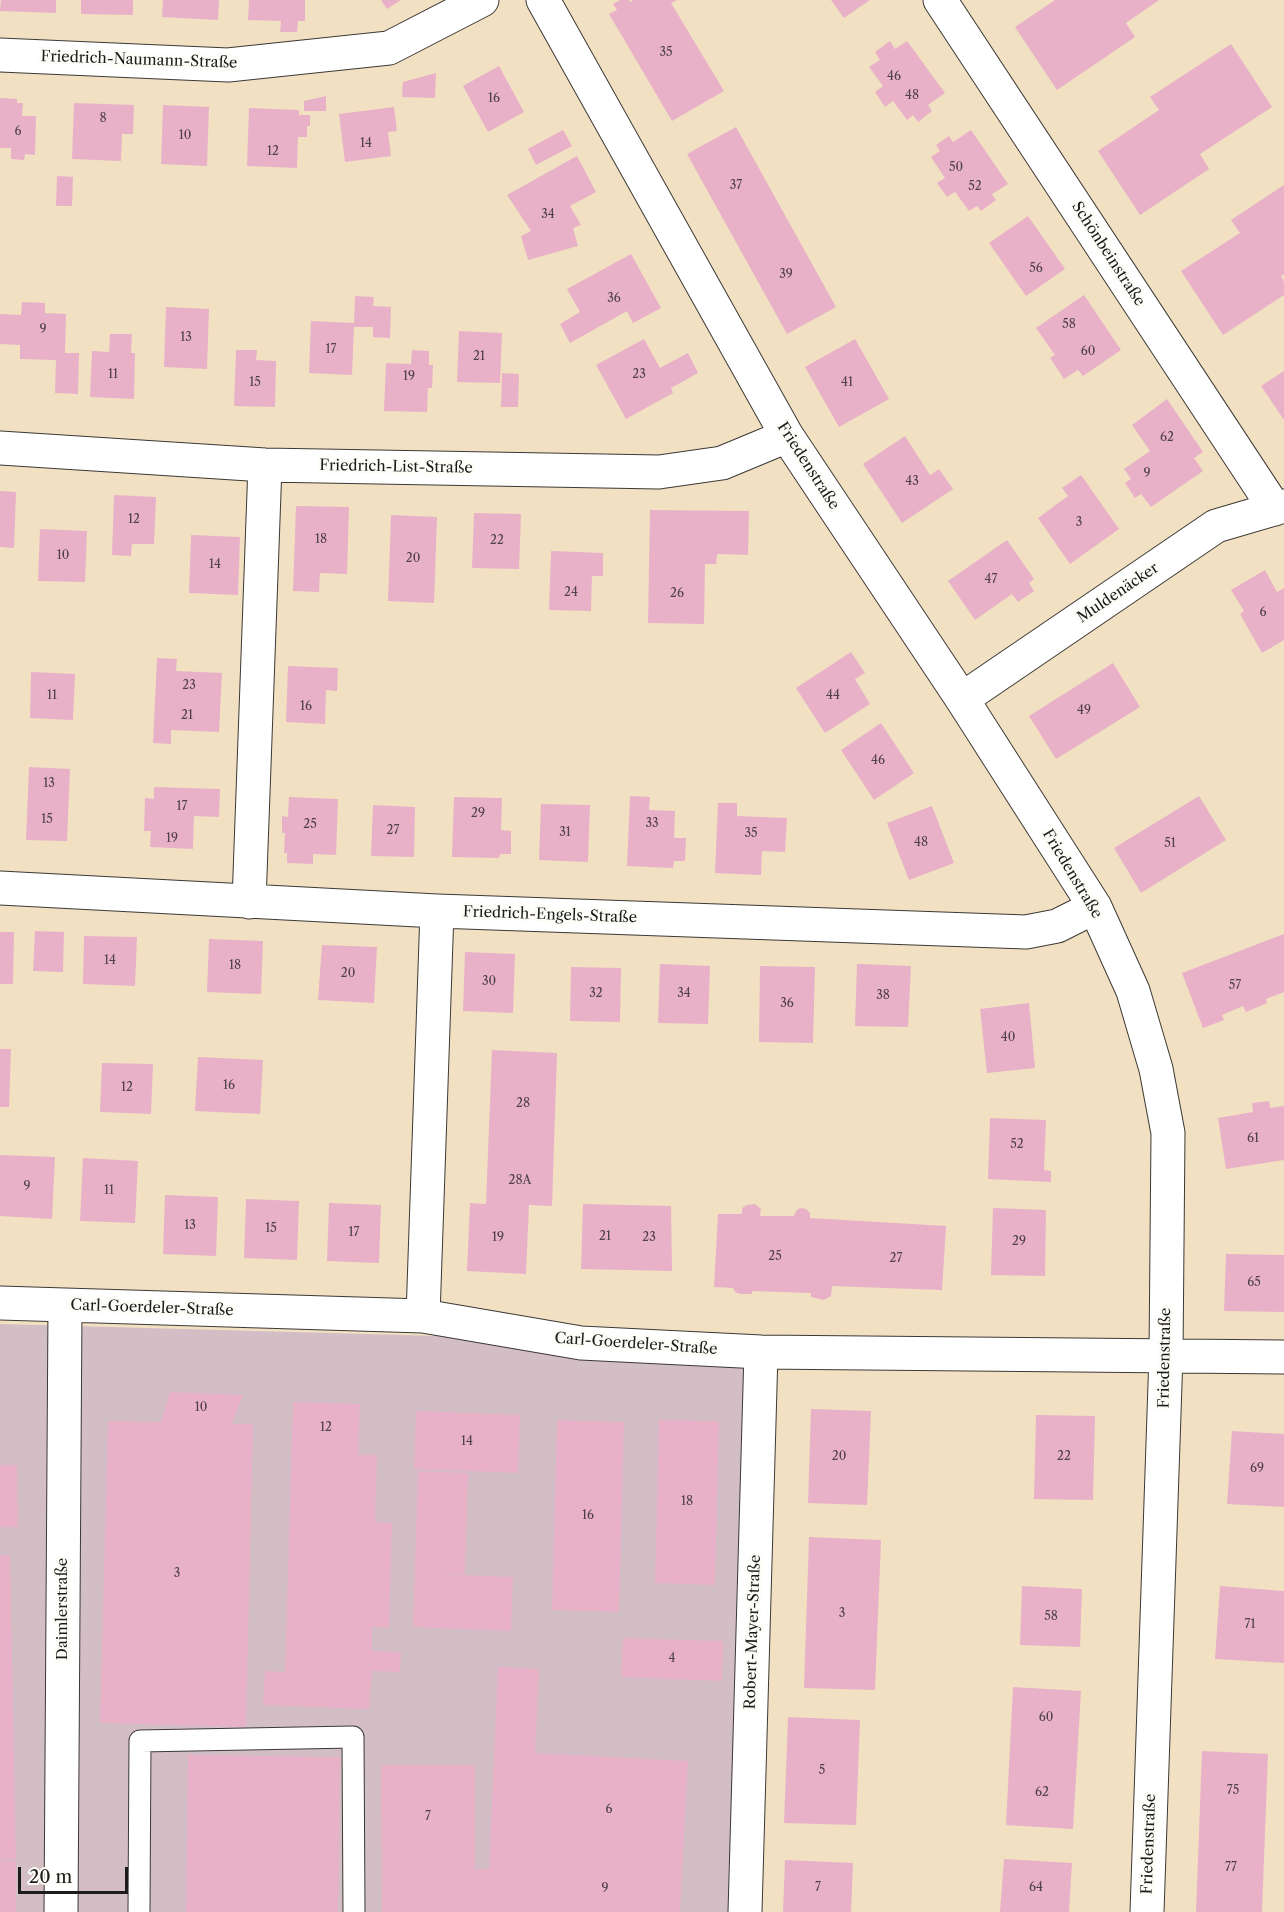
<!DOCTYPE html>
<html>
<head>
<meta charset="utf-8">
<style>
	body { margin:0 }
	#map { position:relative; width:1284px; height:1912px; overflow:hidden; background:#f2e0c2; font-family:"Libre Caslon Text",serif }
	canvas { display:block }
	.scale { position:absolute; left:18px; top:1867px; width:110px; height:27px; box-sizing:border-box; border:3px solid #1c1c1c; border-top:0; padding-left:8px; font-size:18px; line-height:21px; white-space:nowrap; color:#1c1c1c; -webkit-text-stroke:4px #fdfcf7; paint-order:stroke }
</style>
</head>
<body>
<div id="map">
<canvas width="1284" height="1912"></canvas>
<div class="scale">20 m</div>
</div>
<script>
const context = document.querySelector('canvas').getContext('2d');
context.lineJoin = 'round';
function fillPath(path, color) {
  context.fillStyle = color;
  context.fill(path, 'evenodd');
}
function strokePath(path, color, width, dash) {
  context.strokeStyle = color;
  context.lineWidth = width;
  context.lineCap = dash ? 'butt' : 'round';
  context.setLineDash(dash || []);
  context.stroke(path);
}
function drawText(font, color, halo, rows, align = 'center') {
  context.font = font + ' "Libre Caslon Text",serif';
  context.lineWidth = 6;
  context.setLineDash([]);
  context.textBaseline = 'middle';
  context.strokeStyle = halo;
  context.fillStyle = color;
  for (const [text, x, y, turn = 0] of rows) {
    context.save();
    context.translate(x, y);
    context.rotate((+turn || 0) * Math.PI / 180);
    context.textAlign = isNaN(turn) ? turn : align;
    if (halo) context.strokeText(text, 0, 0);
    context.fillText(text, 0, 0);
    context.restore();
  }
}
const industrial = new Path2D(`
	M0,1324L768,1345L738,1912H0Z`);
const building = new Path2D(`
	M1,0H56V13L0,11Z
	M81,0H133V15L81,14Z
	M163,0H219L218,20L162,17Z
	M249,0H305V21H298L297,32H280L281,21L248,20Z
	M381,0H401L387,9Z
	M620,0H629L630,2L633,0H677L671,3L724,91L672,121L609,14L617,10L613,4Z
	M831,0H870L844,18Z
	M1055,0H1159L1126,23L1135,37L1057,90L1015,27Z
	M890,41L895,49L907,41L945,93L928,105L932,111L918,122L913,115L907,120L893,101L885,107L875,92L883,86L869,67L880,60L875,52Z
	M1231,44L1272,107L1200,154L1209,169L1140,215L1098,151L1159,110L1150,97Z
	M499,66L524,112L488,132L463,86Z
	M436,73L435,98L402,97L403,82Z
	M326,96V111H304V101Z
	M0,98L17,99V103H23L22,116H36L35,155L25,154L24,160L11,159V148H0Z
	M74,103L134,105L133,134H122L121,161L72,159Z
	M163,105L209,107L207,166L161,164Z
	M394,107L397,131L388,132L391,156L345,162L339,114Z
	M249,108L299,110V115H310V126H307V137H298L297,168L247,166Z
	M736,127L836,307L787,334L687,154Z
	M563,130L572,146L536,165L528,149Z
	M971,130L1008,184L992,194L996,200L981,211L977,206L969,211L955,192L947,197L937,183L945,178L931,157L940,151L936,145L949,136L953,142Z
	M577,156L596,192L570,206L581,225L573,228L578,246L528,260L521,236L531,231L507,195Z
	M57,176L73,177L72,206H56Z
	M1284,185V274L1281,276L1284,282V295L1223,335L1181,271L1240,233L1231,220Z
	M1028,216L1065,269L1026,296L989,243Z
	M631,254L661,308L633,323L627,311L570,343L560,324L580,312L567,289Z
	M1084,295L1121,350L1083,376L1078,370L1064,379L1050,358L1055,355L1036,328Z
	M355,296L374,297L373,306L391,307L390,338L373,337V327H354L352,375L309,373L311,321L354,323Z
	M22,302L45,303V313L66,314L65,353H79L78,394L55,393L56,360L20,359V345L0,344V314L21,315Z
	M166,307L209,309L207,369L164,367Z
	M459,331L502,333L500,383L457,382Z
	M110,334H132L131,353H135L134,399L90,397L92,351L109,352Z
	M644,339L660,368L688,353L698,373L671,388L673,393L626,419L596,365Z
	M855,339L889,399L839,427L805,367Z
	M236,350H257L256,360L276,361L275,407L234,406Z
	M412,350L429,351V365H433L432,388H428L427,412L384,411L386,363L411,364Z
	M1284,371V420L1261,386Z
	M502,373L519,374L518,407H501Z
	M1167,399L1203,452L1194,458L1203,471L1151,507L1141,494L1135,498L1125,483L1131,479L1124,469L1150,451L1132,425Z
	M905,436L930,475L939,469L953,489L902,523L863,464Z
	M1081,475L1119,529L1070,564L1038,518L1068,496L1062,488Z
	M0,491L16,492L14,548L0,547Z
	M114,495L156,497L154,544H132L131,556L112,555Z
	M296,506L349,507L347,574L320,573L319,592L293,591Z
	M650,510L749,511L748,555L717,554L716,564H705L704,624L648,623Z
	M474,513L521,514L519,569L472,568Z
	M391,515L437,517L434,603L388,601Z
	M40,529L87,531L85,582L38,581Z
	M191,535L240,537L238,595L189,593Z
	M1007,540L1034,579L1029,583L1034,591L1018,602L1012,594L975,620L948,581Z
	M551,551L603,553V576H592L591,611L549,610Z
	M1265,570L1277,592L1284,588V640L1262,653L1240,614L1244,611L1231,590Z
	M851,652L865,673L855,679L870,704L825,733L796,688Z
	M157,658L177,659L176,671L222,673L219,732L171,730V744L153,743Z
	M1113,663L1140,707L1056,759L1029,716Z
	M288,666L338,668L337,691L326,690L325,724L286,722Z
	M31,672L75,674L73,720L30,718Z
	M881,723L914,773L874,800L841,750Z
	M29,767L70,769L67,841L26,840Z
	M154,787L220,789L219,817L194,816L193,849L150,847L151,831H144L145,798L154,799Z
	M630,796L650,797L649,810L675,811L674,838H686L685,861H674L673,868L627,866Z
	M1199,796L1226,840L1141,893L1114,848Z
	M289,797L338,799L336,855L313,854V864L287,863V853H284L285,833H282V816L288,817Z
	M454,797L502,798L501,830L511,831V854H500L499,858L452,857Z
	M718,803H737V816L787,818L785,852L762,851L761,875L715,873Z
	M541,804L590,805L588,862L539,860Z
	M373,805L415,807L414,857L371,856Z
	M932,806L954,863L909,880L887,823Z
	M35,931L64,932L63,972L33,971Z
	M0,932H14L13,984H0Z
	M1284,934V992L1266,999L1267,1003L1246,1012L1243,1006L1222,1015L1224,1020L1203,1028L1182,973Z
	M84,936L137,937L135,986L83,984Z
	M209,939L263,941L261,994L207,992Z
	M322,945L377,947L374,1003L318,1000Z
	M465,952L515,954L513,1013L463,1011Z
	M660,964L710,966L708,1024L658,1023Z
	M857,964L911,966L908,1027L855,1026Z
	M760,966L815,967L813,1043L759,1042Z
	M571,967L621,968L620,1022L570,1021Z
	M1029,1003L1035,1068L987,1073L980,1009Z
	M0,1049H11L9,1107H0Z
	M492,1050L557,1053L552,1206L529,1205L526,1274L467,1271L470,1203L486,1204Z
	M198,1057L263,1060L260,1114L195,1111Z
	M102,1063L153,1064L151,1114L100,1112Z
	M1269,1101L1270,1108L1284,1106V1160L1226,1169L1218,1118L1253,1112L1252,1103Z
	M990,1118L1046,1120L1044,1170L1051,1171V1182L988,1179Z
	M0,1155L55,1157L52,1219L0,1216Z
	M83,1158L138,1161L135,1223L80,1221Z
	M165,1195L218,1197L216,1256L163,1254Z
	M246,1199L299,1201L297,1260L244,1258Z
	M329,1203L381,1205L379,1263L327,1261Z
	M583,1204L671,1206L672,1271L581,1269Z
	M755,1204L761,1209L760,1216H794L796,1211L800,1208L806,1209L810,1213V1218L946,1226L942,1290L832,1286L831,1296L824,1300L811,1297V1293L752,1291V1294H740L735,1292L733,1288L714,1287L718,1214H742V1208L747,1205Z
	M993,1208L1046,1210L1045,1276L991,1275Z
	M1226,1254L1284,1255V1312L1224,1311Z
	M170,1392L243,1395L232,1424H253L246,1727L100,1723L108,1421L161,1422Z
	M293,1402L360,1404L358,1455H377L375,1522L392,1523L389,1628L372,1627V1651L401,1652L400,1672L372,1671L369,1709L263,1705L265,1671L285,1672Z
	M811,1409L871,1411L867,1505L808,1503Z
	M416,1411L520,1415L518,1473L414,1469Z
	M1036,1415L1095,1416L1093,1500L1034,1499Z
	M557,1420L624,1422L619,1612L552,1610Z
	M659,1420L719,1421L715,1585L655,1583Z
	M1232,1431L1284,1434V1507L1227,1504Z
	M0,1465H17L18,1527H0Z
	M418,1471L468,1473L465,1574H436L513,1577L511,1631L413,1627Z
	M809,1537L881,1540L875,1690L804,1688Z
	M0,1555H10L16,1859L0,1860Z
	M1022,1586L1082,1589L1080,1647L1020,1645Z
	M1220,1586L1284,1591V1663L1215,1659Z
	M623,1638L723,1641L722,1681L621,1677Z
	M498,1667L539,1669L535,1753L688,1761L680,1912H382L381,1765H475V1869H489Z
	M1013,1687L1081,1691L1073,1829L1006,1825Z
	M788,1717L860,1720L856,1825L784,1823Z
	M1202,1751L1268,1754L1262,1912H1196Z
	M188,1755L340,1757L338,1912H186Z
	M1004,1859L1072,1863L1069,1912H1000Z
	M785,1860L853,1863L851,1912H783Z
	M0,1861H16V1912H0Z`);
const service = new Path2D(`
	M139,1912L140,1741L353,1737L354,1912`);
const minor = new Path2D(`
	M543,0L787,436L962,699L1095,907L1133,991L1156,1069L1168,1133L1166,1355L1147,1912
	M940,0L1275,509
	M0,55L228,65L389,48L482,0
	M0,448L265,465L659,472L722,463L787,436
	M962,699L1216,526L1284,506
	M0,888L437,911L1026,932L1057,926L1095,907
	M249,902L265,465
	M0,1303L423,1316L581,1343L761,1352L1284,1357
	M423,1316L437,911
	M61,1912L65,1306
	M745,1912L761,1352`);
const numberNames = [
	["35",666,53],
	["46",894,77],
	["48",912,96],
	["16",494,99],
	["8",103,119],
	["6",18,132],
	["10",185,136],
	["14",366,144],
	["12",273,152],
	["50",956,168],
	["37",736,186],
	["52",975,187],
	["34",548,215],
	["56",1036,269],
	["39",786,275],
	["36",614,299],
	["58",1069,325],
	["9",43,330],
	["13",186,338],
	["17",331,350],
	["60",1088,352],
	["21",479,357],
	["11",113,375],
	["23",639,375],
	["19",409,377],
	["15",255,383],
	["41",847,383],
	["62",1167,438],
	["9",1147,474],
	["43",912,482],
	["12",134,520],
	["3",1079,523],
	["18",321,540],
	["22",497,541],
	["10",63,556],
	["20",413,559],
	["14",215,565],
	["47",991,580],
	["24",571,593],
	["26",677,594],
	["6",1263,613],
	["23",189,686],
	["11",52,696],
	["44",833,696],
	["16",306,707],
	["49",1084,711],
	["21",187,716],
	["46",878,761],
	["13",49,784],
	["17",182,807],
	["29",478,814],
	["15",47,820],
	["33",652,824],
	["25",310,825],
	["27",393,831],
	["31",565,833],
	["35",751,834],
	["19",172,839],
	["48",921,843],
	["51",1170,844],
	["14",110,961],
	["18",235,966],
	["20",348,974],
	["30",489,982],
	["57",1235,986],
	["32",596,994],
	["34",684,994],
	["38",883,996],
	["36",787,1004],
	["40",1008,1038],
	["16",229,1086],
	["12",127,1088],
	["28",523,1104],
	["61",1253,1139],
	["52",1017,1145],
	["28A",520,1181],
	["9",27,1187],
	["11",109,1191],
	["13",190,1226],
	["15",271,1229],
	["17",354,1233],
	["21",605,1237],
	["19",498,1238],
	["23",649,1238],
	["29",1019,1242],
	["25",775,1257],
	["27",896,1259],
	["65",1254,1283],
	["10",201,1408],
	["12",326,1428],
	["14",467,1442],
	["20",839,1457],
	["22",1064,1457],
	["69",1257,1469],
	["18",687,1502],
	["16",588,1516],
	["3",177,1574],
	["3",842,1614],
	["58",1051,1617],
	["71",1250,1625],
	["4",672,1659],
	["60",1046,1718],
	["5",822,1771],
	["75",1233,1791],
	["62",1042,1793],
	["6",609,1810],
	["7",428,1817],
	["77",1231,1868],
	["7",818,1888],
	["64",1036,1888],
	["9",605,1889]
];
const streetNames = [
	["Friedrich-Naumann-Straße",139,60,2],
	["Schönbeinstraße",1108,254,57],
	["Friedenstraße",808,466,57],
	["Friedrich-List-Straße",396,467,1],
	["Muldenäcker",1118,593,-34],
	["Friedenstraße",1072,874,59],
	["Friedrich-Engels-Straße",550,915,2],
	["Carl-Goerdeler-Straße",152,1308,2],
	["Carl-Goerdeler-Straße",636,1344,4],
	["Friedenstraße",1165,1358,-89],
	["Daimlerstraße",63,1609,-90],
	["Robert-Mayer-Straße",753,1632,-88],
	["Friedenstraße",1149,1844,-88]
];
fillPath(industrial, '#d2bec4');
fillPath(building, '#e8b1c8');
strokePath(service, '#3c3935', 23);
strokePath(minor, '#3c3935', 35);
strokePath(service, '#fff', 21);
strokePath(minor, '#fff', 33);
drawText('12px', '#4f4147', null, numberNames);
drawText('15px', '#1c1c1c', '#fdfcf7', streetNames);
</script>
</body>
</html>
